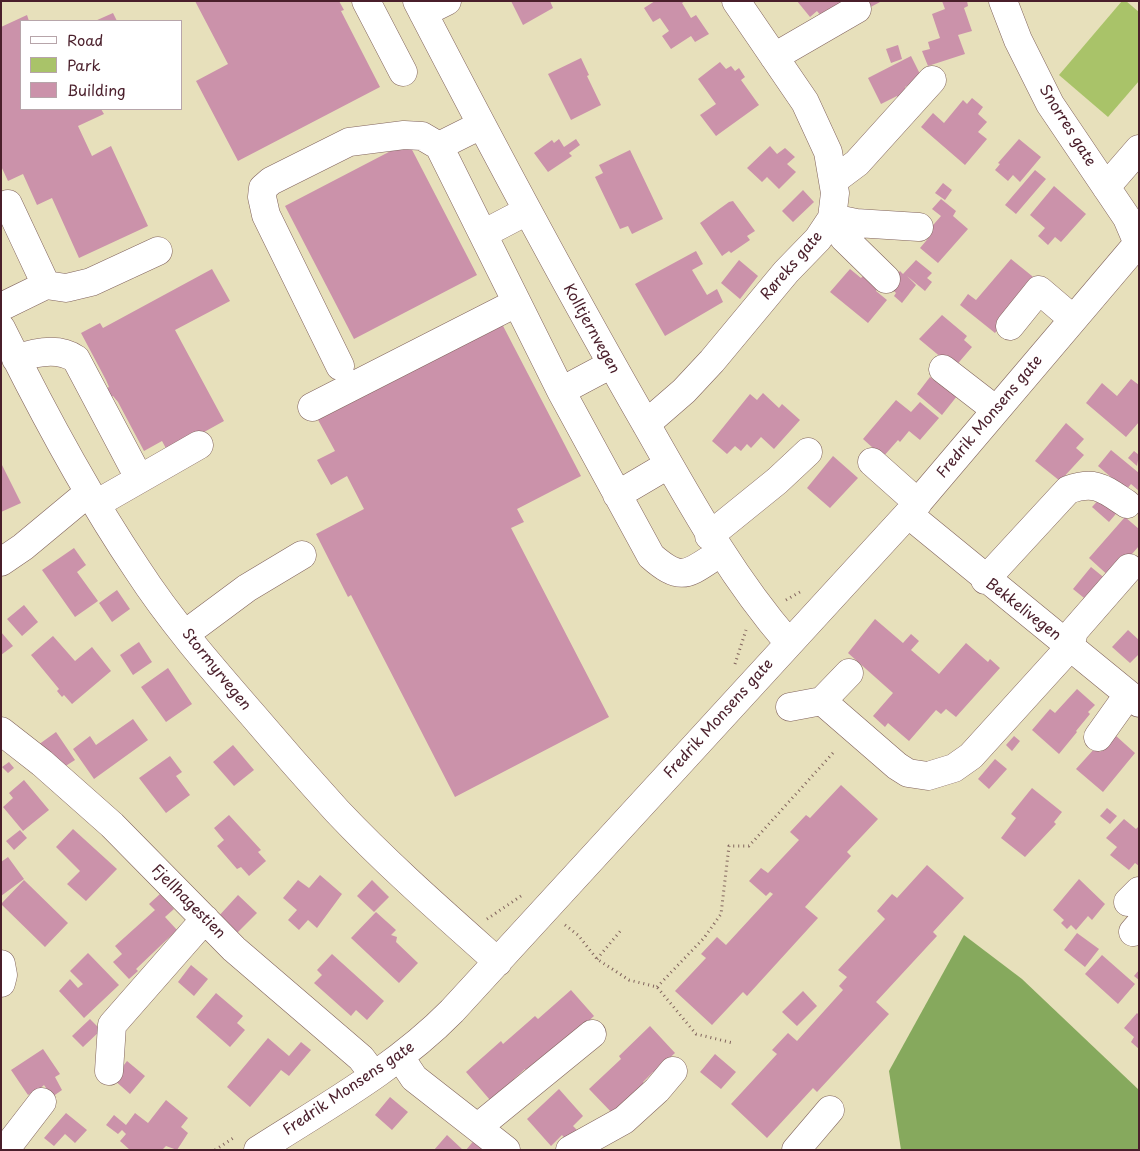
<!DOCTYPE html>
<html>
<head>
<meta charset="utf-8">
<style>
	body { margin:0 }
	#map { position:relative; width:1140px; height:1151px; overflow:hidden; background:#e7e0bb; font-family:"Playpen Sans",sans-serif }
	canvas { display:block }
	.frame { position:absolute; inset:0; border:2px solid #4a1f2b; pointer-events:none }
	.legend { position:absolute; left:20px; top:20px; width:162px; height:90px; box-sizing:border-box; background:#fff; border:1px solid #b7a5aa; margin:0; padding:6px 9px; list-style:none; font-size:15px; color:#4a1f2b }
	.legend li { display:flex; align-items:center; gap:10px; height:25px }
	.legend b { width:25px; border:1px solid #b7a5aa }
</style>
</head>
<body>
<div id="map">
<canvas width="1140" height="1151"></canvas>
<div class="frame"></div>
<ul class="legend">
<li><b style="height:6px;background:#fff"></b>Road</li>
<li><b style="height:14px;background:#a9c369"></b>Park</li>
<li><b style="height:14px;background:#cb92aa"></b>Building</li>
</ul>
</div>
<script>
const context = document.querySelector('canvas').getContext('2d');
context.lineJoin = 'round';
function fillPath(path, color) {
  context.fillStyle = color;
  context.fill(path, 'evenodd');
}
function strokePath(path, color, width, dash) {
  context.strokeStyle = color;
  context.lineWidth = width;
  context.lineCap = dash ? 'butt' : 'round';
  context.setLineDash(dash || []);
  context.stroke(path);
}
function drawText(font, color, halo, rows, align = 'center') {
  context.font = font + ' "Playpen Sans",sans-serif';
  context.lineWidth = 5;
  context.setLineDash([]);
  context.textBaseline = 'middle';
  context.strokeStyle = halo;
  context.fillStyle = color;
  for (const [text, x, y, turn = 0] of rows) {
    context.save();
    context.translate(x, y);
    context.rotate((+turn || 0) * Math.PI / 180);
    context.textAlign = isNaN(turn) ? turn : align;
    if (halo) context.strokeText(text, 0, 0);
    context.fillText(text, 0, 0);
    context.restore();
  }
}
const green = new Path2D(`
	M1122,1H1126L1139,12V81L1108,117L1059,75Z`);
const forest = new Path2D(`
	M964,935L1022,979L1139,1090V1150H901L889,1071Z`);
const building = new Path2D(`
	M195,1H339L344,10L341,11L380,87L238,161L196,81L228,64Z
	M511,1H550L553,8L523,25Z
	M655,1H685L682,3L691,18L696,15L709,34L695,42L691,36L671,49L662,36L669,31L660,18L653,22L644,8Z
	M797,1H852L826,22L817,11L810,17Z
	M859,1H882L863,11Z
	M942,1H967L968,6L964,8L972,31L958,35L965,54L928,66L922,51L930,49L928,42L940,38L932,14L945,9Z
	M113,13L117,21H95Z
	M27,15L29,21H21V109H101L104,114L78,126L92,156L111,146L148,226L79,258L52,198L37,205L23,174L8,181L1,166V27Z
	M898,45L902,59L891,63L886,49Z
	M911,56L922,78L905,87L907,91L898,98L897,96L881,104L868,78Z
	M581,58L589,75L587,76L601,105L571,120L548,74Z
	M720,62L726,69L731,66L735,71L739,68L745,77L741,80L759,105L716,136L700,115L716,104L698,79Z
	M972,98L983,107L978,114L987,122L978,132L987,139L965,165L921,127L933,113L944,123L963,100L967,104Z
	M559,139L564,147L576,139L580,145L569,153L572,156L548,172L534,153L552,140L554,143Z
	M1019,139L1041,157L1020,182L1013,175L1008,181L995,170L1000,164L998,163Z
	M408,142L477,275L354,339L285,206Z
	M770,146L777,154L785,148L795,157L787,164L796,172L779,189L767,177L762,182L747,168Z
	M630,150L663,219L632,234L628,226L620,229L595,177L603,173L599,165Z
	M1035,170L1046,179L1016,214L1005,205Z
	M943,183L952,190L945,200L935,193Z
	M1054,186L1086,214L1061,242L1055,237L1048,245L1038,236L1045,228L1030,215Z
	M803,190L814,202L793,222L782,211Z
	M941,199L956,211L953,216L968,229L938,263L920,248L931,235L927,232L941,216L932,209Z
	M733,201L755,231L747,236L750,240L731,253L729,251L722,256L700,223L729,202Z
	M696,251L703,264L692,270L707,295L717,289L723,302L665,336L635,284Z
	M1011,259L1037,280L995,333L960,305L968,294L976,300Z
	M739,260L758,276L740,299L721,283Z
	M916,260L932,273L927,278L932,282L925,291L907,276L916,285L902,303L894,296L896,293L888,285L900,271L903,274Z
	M212,269L230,301L175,330L224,421L168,452L162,441L144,451L118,402L113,396L107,399L103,391L109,387L106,380L81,333L100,323L103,328Z
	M850,269L861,278L865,274L879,287L876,291L887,300L868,323L830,292Z
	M942,315L967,336L964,340L972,347L954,368L919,339Z
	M501,322L581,476L517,509L524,522L511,528L609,717L455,797L351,595L348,597L316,534L364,509L347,476L331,485L317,460L335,451L317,418Z
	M942,376L961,391L942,415L917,394L930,377L937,382Z
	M1131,379L1139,385V422L1126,437L1086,403L1102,383L1117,396Z
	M763,393L779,408L782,404L800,420L774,449L761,437L751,448L747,444L741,451L735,446L727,454L712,441L750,394L757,400Z
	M896,400L911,412L920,402L939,418L920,440L909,431L900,442L898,440L883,457L863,439Z
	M1066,423L1084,439L1076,448L1084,455L1060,481L1035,461Z
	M1111,450L1139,473V491L1131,484L1126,490L1098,466Z
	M1134,451L1139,455L1137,466L1128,458Z
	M833,456L858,478L830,508L807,488Z
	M1,463L21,503L1,512Z
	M1103,495L1120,509L1109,522L1092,507Z
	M1125,517L1139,529V546L1111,578L1089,558Z
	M74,548L86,565L77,572L98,601L75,617L42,570Z
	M1091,567L1107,580L1089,602L1073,589Z
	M117,590L130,609L112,622L99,603Z
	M24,605L38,622L22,636L7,619Z
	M875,619L903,643L911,634L919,641L911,650L939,674L966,643L988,662L990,659L1000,668L956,717L946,709L941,714L936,710L909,741L888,723L885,727L873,716L893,693L848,653Z
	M1128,630L1139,640V654L1130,663L1112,647Z
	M1,632L13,646L1,655Z
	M53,636L75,661L92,647L111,671L72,704L64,695L62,697L57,691L59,689L31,655Z
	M139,642L152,662L133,675L120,655Z
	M168,668L192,704L166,722L141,687Z
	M1077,689L1095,705L1088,712L1090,714L1076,731L1077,732L1059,754L1032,730L1050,709L1055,713Z
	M133,719L148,740L94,779L73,749L90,736L96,745Z
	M56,732L75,760L64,767L38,745Z
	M1115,735L1135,753L1103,792L1076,769L1095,748L1100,752Z
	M1014,736L1020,741L1012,751L1006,745Z
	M233,745L254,770L234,786L213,762Z
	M170,756L182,772L176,776L190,795L166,813L139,778Z
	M995,759L1007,769L989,789L978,779Z
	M9,762L14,768L8,773L2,767Z
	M24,780L49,810L23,831L3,807L13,798L9,793Z
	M841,785L878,819L847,852L851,856L805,907L818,918L747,996L743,992L712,1025L675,991L706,958L701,954L717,937L726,945L773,894L770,892L766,896L749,881L761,868L768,873L799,840L790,832L806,815L810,818Z
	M1032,788L1062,812L1054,822L1056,824L1025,857L1001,838L1016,818L1011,814Z
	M1107,808L1117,816L1110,824L1100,816Z
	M229,815L261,850L258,852L266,861L249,876L241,867L237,869L217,846L224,840L214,828Z
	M1124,819L1136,829L1139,826V866L1135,863L1129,870L1110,855L1117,847L1106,838Z
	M73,829L117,869L86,901L67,884L80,871L56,847Z
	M20,830L27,838L14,850L6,841Z
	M8,857L24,879L1,896V862Z
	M927,865L964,898L933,932L937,936L876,1002L889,1014L817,1092L813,1088L767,1138L731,1104L777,1054L772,1050L788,1033L797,1041L843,990L839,986L847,977L838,970L885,919L877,911L892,894L897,898Z
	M320,875L342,894L317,928L308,920L299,930L288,920L297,910L283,898L298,880L309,888Z
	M1079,879L1105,904L1092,920L1088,916L1076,930L1071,925L1067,929L1061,923L1064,920L1053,910Z
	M24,880L68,923L45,947L1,904Z
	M372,880L389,897L374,912L357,896Z
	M160,894L174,909L165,917L177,930L136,969L138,971L129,979L113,962L122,954L115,946L155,910L149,904Z
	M238,895L257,913L235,935L217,918Z
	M376,912L396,930L391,935L397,937L396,942L418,963L399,983L351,938Z
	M1077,933L1099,949L1085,967L1064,950Z
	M88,953L119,985L84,1018L59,991L70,979L78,988L83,984L70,971Z
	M332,954L384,1001L367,1020L356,1010L351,1016L314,983L322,975L317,970Z
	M1102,955L1135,984L1118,1004L1085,974Z
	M191,965L208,979L194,996L178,982Z
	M1139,970V980L1134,976Z
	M571,990L594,1016L562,1046L559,1043L527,1071L525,1069L514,1079L518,1085L508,1094L503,1089L490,1100L466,1072L501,1041L503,1044L535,1016L538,1019Z
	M803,991L817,1006L797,1026L782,1012Z
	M216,993L243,1016L237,1023L245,1030L230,1047L196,1017Z
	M1137,1013L1139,1015V1049L1131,1042L1134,1037L1124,1028Z
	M90,1019L101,1030L83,1047L72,1036Z
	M650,1026L675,1053L664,1063L658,1077L653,1072L643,1082L645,1085L614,1115L589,1089L621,1059L619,1056Z
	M268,1038L289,1056L301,1042L311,1050L289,1076L281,1070L250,1107L227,1087Z
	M43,1049L60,1074L55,1077L62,1090L52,1097L44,1085L33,1095L31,1093L28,1095L11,1070Z
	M715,1054L736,1072L721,1089L700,1072Z
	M127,1061L145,1076L130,1094L113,1079Z
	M559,1089L583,1116L573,1126L577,1130L566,1140L562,1135L551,1146L527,1119Z
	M390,1097L408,1112L392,1130L375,1115Z
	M166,1100L188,1118L181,1127L188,1133L177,1150L166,1146L162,1150H130L120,1141L126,1134L122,1130L118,1134L106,1125L114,1115L126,1125L135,1113L148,1123Z
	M66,1113L87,1130L75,1143L65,1134L54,1146L44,1138Z
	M447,1135L463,1150H434Z
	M476,1138L490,1150H466Z`);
const path = new Path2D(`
	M786,600L800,592
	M735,664L746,630
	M487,919L521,896
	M565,925L578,935L597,959L629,980L657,987L696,1034L733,1043
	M597,959L622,929
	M657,987L704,938L721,914L729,846H749L833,753
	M215,1150L235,1137`);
const minor = new Path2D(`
	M366,1L403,72
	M417,1C491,144 566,285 646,424C690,501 730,575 788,642
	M1003,1L1018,40L1050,104L1127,218L1139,246
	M423,13L447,1
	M774,57L857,9
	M439,146L481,125
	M833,181L857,163L932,80
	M1106,187L1139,149
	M8,204L46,285L66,288L91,282L158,251
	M483,234L527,211
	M886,279L844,238L832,218L856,223L919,227
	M1,307L46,285
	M1010,326L1039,290L1073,319
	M1,328C42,411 85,492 137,569C170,620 211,667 251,713C279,746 308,779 337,811C387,864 443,913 498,962
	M16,359C35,352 59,347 76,359L139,478
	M340,366L266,215L262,197L263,188L271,181L349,142L404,135L422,136L439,146L561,391L651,556C683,584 688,573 720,553
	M943,369L996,410
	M561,391L610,365
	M312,407L516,303
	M646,424L684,391L712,361L786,272L818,239L832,218L835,193L828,152L805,102L736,1
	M872,462L918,503
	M617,495L668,465
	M96,504L199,445
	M908,514L1139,703
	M709,536L777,481L808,452
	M1,562L23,547L88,493
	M985,580L1068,490C1096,480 1104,489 1127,504
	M185,634L247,588L302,555
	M822,701L897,766L908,773L928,776L954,768L971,756L1070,647L1074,631L1129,568
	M790,707L822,701L849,673
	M1,731L42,763L112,825L234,949L361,1058L374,1075
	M1098,737L1128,695
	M1128,902L1139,891
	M1133,932L1139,925
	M1,964L3,975L1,983
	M400,1057L414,1078L506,1150
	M109,1071L112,1025L205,919
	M478,1127L592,1034
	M5,1150L42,1102
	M258,1150C325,1107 396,1068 452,1011L908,514L1139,242
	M570,1150L624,1120L657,1090L673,1071
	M796,1150L830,1110`);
const streetNames = [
	["Snorres gate",1067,126,58],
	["Røreks gate",792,266,-49],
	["Kolltjernvegen",591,329,61],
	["Fredrik Monsens gate",990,417,-50],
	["Bekkelivegen",1023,610,38],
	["Stormyrvegen",216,670,51],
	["Fredrik Monsens gate",719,719,-48],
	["Fjellhagestien",188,902,45],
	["Fredrik Monsens gate",349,1089,-34]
];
fillPath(green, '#a9c369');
fillPath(forest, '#86a95d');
fillPath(building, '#cb92aa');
strokePath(minor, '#81635d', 29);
strokePath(path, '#81635d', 3, [1, 4]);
strokePath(minor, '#fff', 28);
drawText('15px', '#4a1f2b', '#fff', streetNames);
</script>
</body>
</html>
